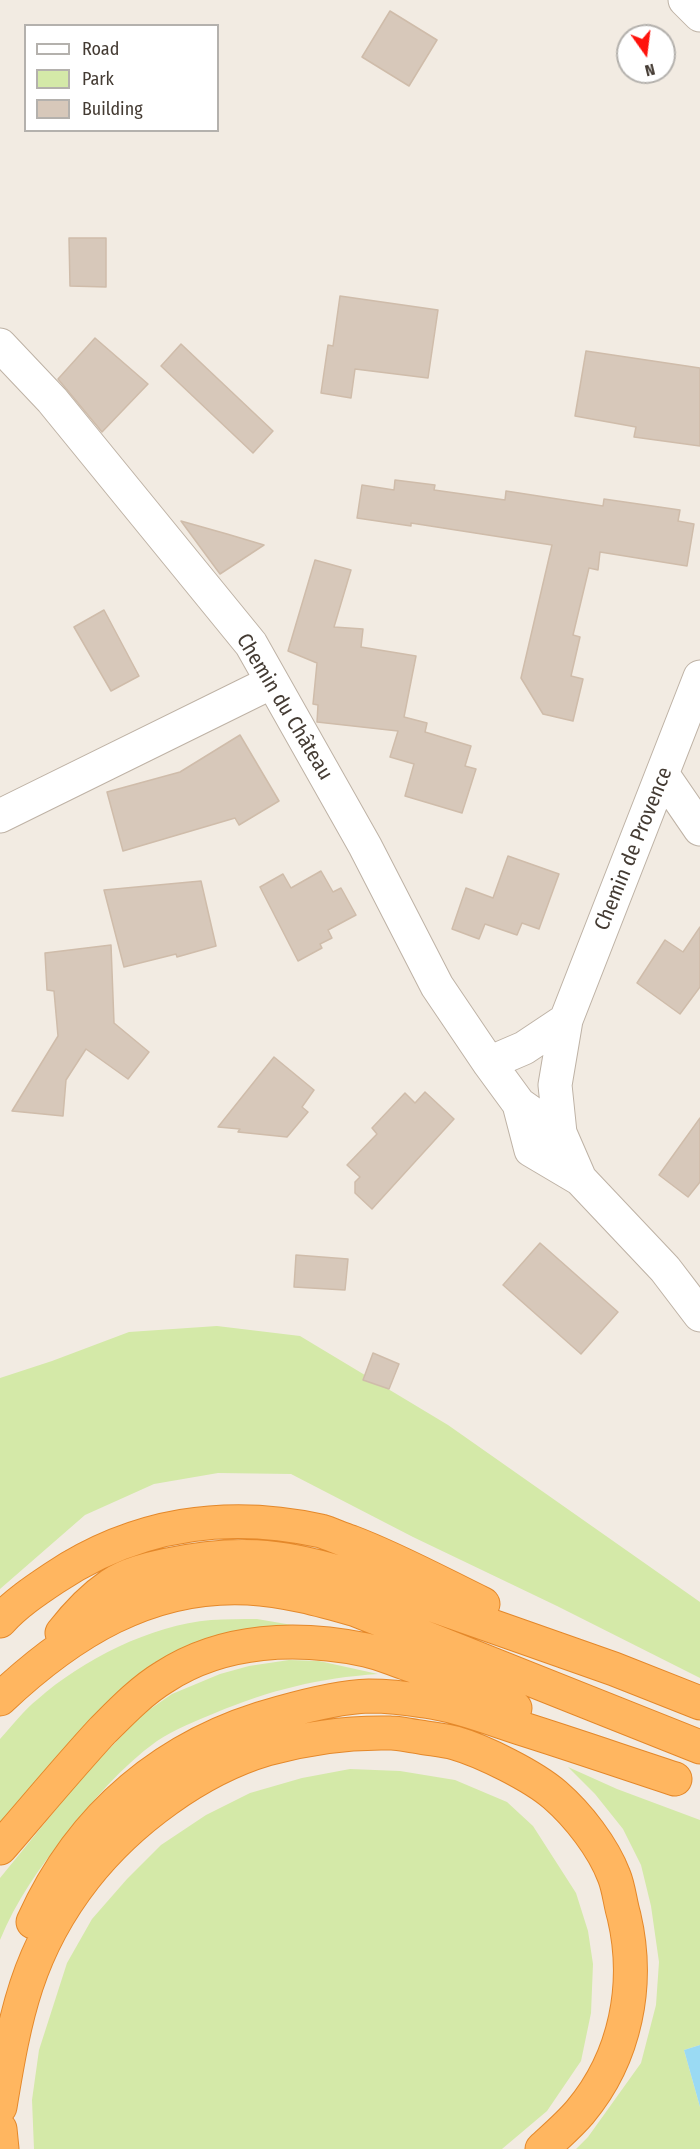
<!DOCTYPE html>
<html>
<head>
<meta charset="utf-8">
<style>
	body { margin:0 }
	#map { position:relative; width:700px; height:2149px; overflow:hidden; background:#f2ebe2; font-family:"Fira Sans Condensed",sans-serif }
	canvas { display:block }
	.legend { position:absolute; left:24px; top:24px; width:195px; height:108px; box-sizing:border-box; background:#fff; border:2px solid #b4b1ad; margin:0; padding:8px 10px; list-style:none; font-size:18px; color:#443b33 }
	.legend li { display:flex; align-items:center; gap:12px; height:30px }
	.legend b { width:30px; border:2px solid #b4b1ad }
	.north { position:absolute; left:616px; top:24px; width:60px; height:60px; box-sizing:border-box; background:#fff; border:2px solid #b4b1ad; border-radius:50%; rotate:166deg; font-size:16px; font-weight:700; line-height:24px; text-align:center; color:#443b33 }
	.north::after { content:''; display:block; margin:auto; width:21px; height:27px; background:#ff120c; clip-path:polygon(50% 0,100% 100%,50% 72%,0 100%) }
</style>
</head>
<body>
<div id="map">
<canvas width="700" height="2149"></canvas>
<ul class="legend">
<li><b style="height:8px;background:#fff"></b>Road</li>
<li><b style="height:16px;background:#d4e9a8"></b>Park</li>
<li><b style="height:16px;background:#d7c8ba"></b>Building</li>
</ul>
<div class="north">N</div>
</div>
<script>
const context = document.querySelector('canvas').getContext('2d');
context.lineJoin = 'round';
function fillPath(path, color) {
  context.fillStyle = color;
  context.fill(path, 'evenodd');
}
function strokePath(path, color, width, dash) {
  context.strokeStyle = color;
  context.lineWidth = width;
  context.lineCap = dash ? 'butt' : 'round';
  context.setLineDash(dash || []);
  context.stroke(path);
}
function drawText(font, color, halo, rows, align = 'center') {
  context.font = font + ' "Fira Sans Condensed",sans-serif';
  context.lineWidth = 6;
  context.setLineDash([]);
  context.textBaseline = 'middle';
  context.strokeStyle = halo;
  context.fillStyle = color;
  for (const [text, x, y, turn = 0] of rows) {
    context.save();
    context.translate(x, y);
    context.rotate((+turn || 0) * Math.PI / 180);
    context.textAlign = isNaN(turn) ? turn : align;
    if (halo) context.strokeText(text, 0, 0);
    context.fillText(text, 0, 0);
    context.restore();
  }
}
const green = new Path2D(`
	M217,1326L300,1336L448,1425L700,1602V1678L557,1606L413,1537L291,1474L218,1473L154,1484L85,1515L0,1589V1378L52,1361L129,1332Z
	M257,1619L298,1626L184,1648L154,1663L127,1684L75,1739L0,1825V1739C12,1726 24,1710 38,1699C82,1660 151,1625 211,1620C226,1619 241,1619 257,1619Z
	M289,1660L319,1661L378,1674C319,1678 270,1690 215,1713C196,1721 175,1729 157,1741C121,1767 92,1801 65,1836C39,1868 16,1901 0,1940V1878L84,1775L143,1714L172,1694L220,1674L249,1666Z
	M568,1767L617,1789L700,1820V2045L684,2050L700,2107V2149H576L588,2137L641,2063L656,2005L659,1962L651,1906L641,1865L623,1829L595,1794Z
	M350,1769L400,1771L455,1780L507,1802L533,1826L576,1893L588,1931L593,1964L591,2013L581,2061L547,2111L502,2149H34L32,2100L39,2050L67,1963L92,1919L127,1879L161,1845L206,1815L250,1793L302,1778Z`);
const water = new Path2D(`
	M700,2045V2107L684,2050Z`);
const building = new Path2D(`
	M390,11L437,40L409,86L362,57Z
	M69,238H106V287L70,286Z
	M340,296L438,310L428,378L355,369L351,398L321,393L328,345L333,346Z
	M95,338L148,384L102,432L58,379Z
	M181,344L273,431L253,453L161,366Z
	M586,351L700,368V446L634,437L636,427L575,416Z
	M395,480L435,485L434,490L505,500L506,491L603,506L604,499L680,510L678,521L694,524L687,566L600,552L598,570L589,568L573,635L580,637L571,676L583,679L573,721L543,714L521,678L552,545L411,523V526L357,518L362,485L394,490Z
	M181,521L227,534L264,545L220,574Z
	M315,560L351,570L334,627L363,629L361,647L416,656L404,717L427,723L425,732L471,746L465,766L476,769L462,813L405,796L414,764L390,757L398,731L317,722L318,705L313,704L317,663L288,651Z
	M104,610L139,676L111,691L74,627Z
	M240,735L279,801L239,825L235,818L123,851L107,792L180,772Z
	M508,856L559,874L539,929L522,923L517,935L485,924L479,939L452,929L466,888L493,898Z
	M321,871L333,892L341,888L356,915L328,930L332,938L320,944L322,948L298,961L260,887L283,874L291,888Z
	M201,881L216,946L177,957L176,954L124,967L104,890Z
	M700,927V987L680,1014L637,983L665,940L683,952Z
	M111,945L114,1023L149,1052L128,1079L86,1049L66,1080L63,1116L12,1111L58,1036L54,991L47,990L45,953Z
	M274,1057L314,1090L302,1107L308,1112L287,1137L238,1132L240,1129L218,1127Z
	M425,1092L454,1119L372,1209L355,1193V1182L360,1177L347,1165L377,1134L372,1128L405,1093L415,1103Z
	M700,1118V1182L688,1197L659,1175Z
	M540,1243L618,1312L581,1354L503,1285Z
	M296,1255L348,1259L345,1290L294,1287Z
	M373,1353L399,1364L389,1389L363,1380Z`);
const minor = new Path2D(`
	M685,0L700,15
	M0,345L52,400L251,644L365,846L437,986L489,1063L519,1104L560,1133L580,1179
	M663,775L700,829
	M0,816L272,682
	M489,1063L524,1048L566,1020
	M519,1104L531,1150L580,1179L665,1269L700,1315
	M560,1133L555,1085L566,1020L700,677`);
const highway = new Path2D(`
	M0,1621C15,1604 36,1590 54,1578C135,1524 226,1510 321,1531C331,1534 341,1539 351,1542C396,1559 440,1583 483,1604
	M62,1633C76,1615 92,1598 111,1585C127,1574 149,1569 167,1565C234,1551 279,1554 344,1574L614,1669L700,1703
	M0,1699C70,1633 149,1583 248,1588C285,1590 321,1600 356,1610L700,1747
	M0,1848C34,1809 67,1769 102,1731C121,1712 141,1691 164,1677C224,1638 298,1636 366,1650C380,1653 393,1659 405,1663C443,1676 479,1692 515,1708
	M33,1922C81,1815 167,1743 280,1713C308,1705 341,1697 369,1696C387,1696 406,1698 424,1701C456,1705 489,1718 520,1728C571,1744 623,1762 675,1779
	M0,2107C15,2016 27,1951 85,1877C129,1821 199,1769 267,1749C306,1738 350,1732 391,1733C400,1733 410,1736 420,1737C431,1739 444,1740 455,1743C483,1751 533,1776 555,1795C578,1815 603,1847 614,1876C619,1888 620,1903 624,1916C640,1984 626,2057 580,2112C569,2125 555,2137 542,2149
	M0,2129L2,2149`);
const streetNames = [
	["Chemin du Château",284,707,59],
	["Chemin de Provence",634,849,-68]
];
fillPath(green, '#d4e9a8');
fillPath(water, '#9adaf3');
fillPath(building, '#d7c8ba');
strokePath(building, '#cfbcaa', 1.5);
strokePath(minor, '#beb2a5', 35);
strokePath(highway, '#e4882a', 35);
strokePath(minor, '#fff', 33);
strokePath(highway, '#ffb660', 33);
drawText('21px', '#443b33', '#fff', streetNames);
</script>
</body>
</html>
